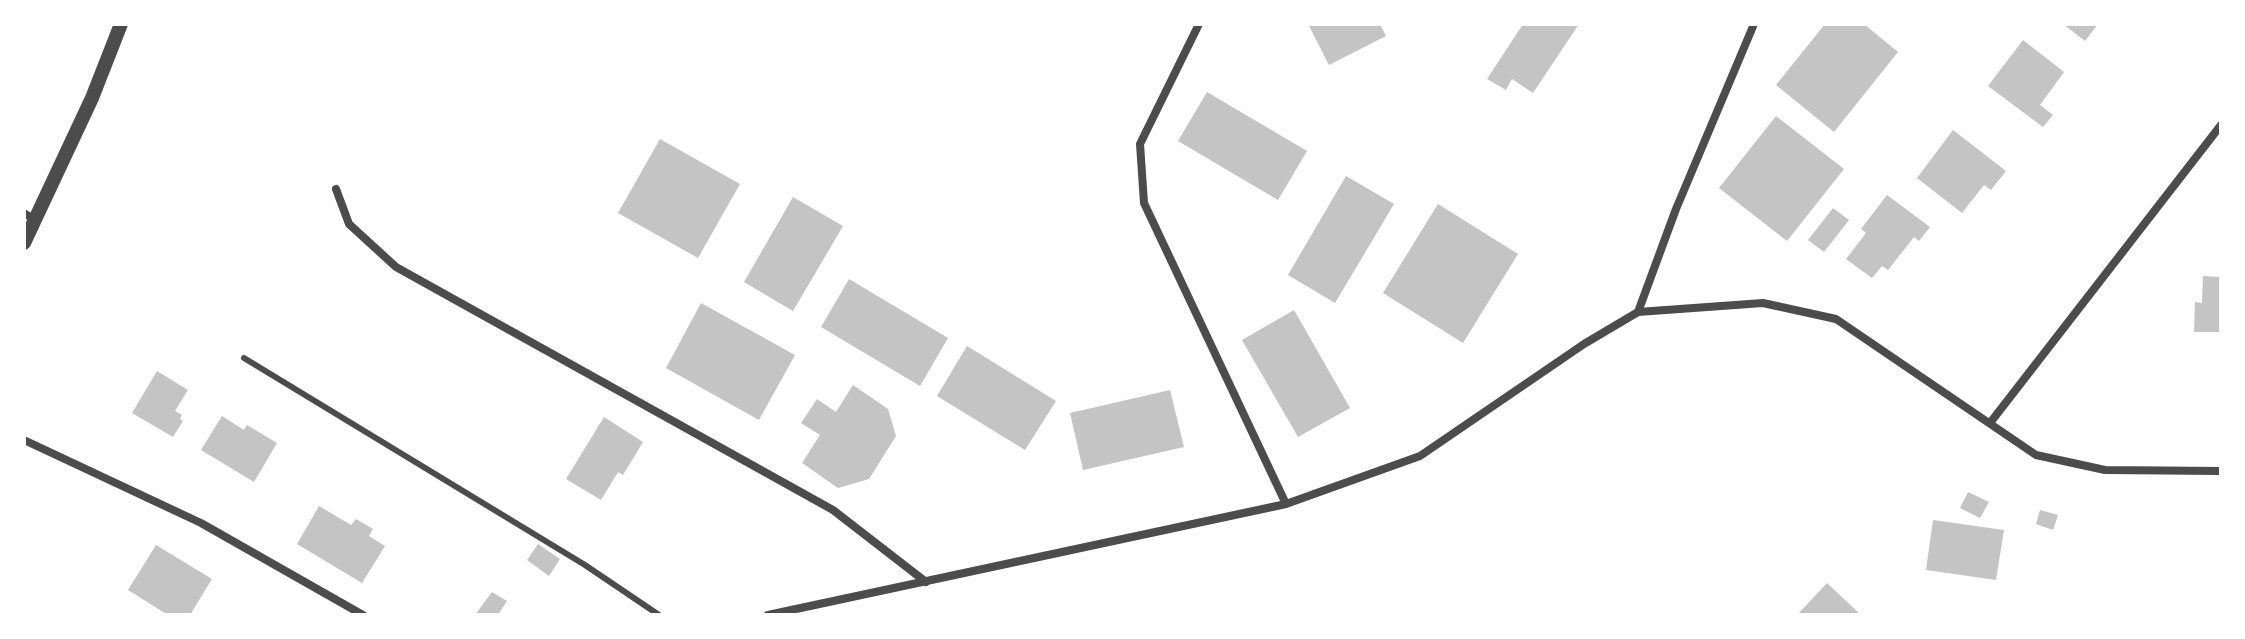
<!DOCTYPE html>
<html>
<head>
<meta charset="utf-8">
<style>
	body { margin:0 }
	#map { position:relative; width:2245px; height:639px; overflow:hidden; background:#fff; font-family:Barlow,sans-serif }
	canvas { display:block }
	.frame { position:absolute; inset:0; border:26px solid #fff; pointer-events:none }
</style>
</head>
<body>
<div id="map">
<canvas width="2245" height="639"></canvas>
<div class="frame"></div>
</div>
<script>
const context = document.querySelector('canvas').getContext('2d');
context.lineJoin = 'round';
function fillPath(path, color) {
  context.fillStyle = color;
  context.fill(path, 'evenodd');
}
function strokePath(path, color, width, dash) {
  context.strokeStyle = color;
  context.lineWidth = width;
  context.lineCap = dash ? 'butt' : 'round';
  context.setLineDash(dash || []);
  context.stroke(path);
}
const building = new Path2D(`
	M1308,24H1380L1386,36L1329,65Z
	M1523,24H1579L1533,93L1512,79L1506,90L1487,79Z
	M1825,24H1864L1898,52L1834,132L1776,85Z
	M2063,24H2098L2085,41Z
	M2023,40L2064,72L2040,105L2053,115L2043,127L1988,86Z
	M1207,92L1307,151L1278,200L1178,141Z
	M1776,116L1844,169L1787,241L1719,188Z
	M1953,130L2006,171L1991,190L1984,185L1962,213L1917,178Z
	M660,139L740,184L698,258L618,213Z
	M1346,176L1394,204L1335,303L1288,275Z
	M1887,195L1930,227L1919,241L1914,237L1888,270L1882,266L1872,278L1846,259L1866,233L1861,229Z
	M793,197L843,226L793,311L744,282Z
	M1438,204L1518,254L1463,343L1383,293Z
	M1833,208L1849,220L1824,252L1808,240Z
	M2203,276L2221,277V332H2194L2195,302L2202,303Z
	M849,279L948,338L920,386L821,327Z
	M701,303L795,355L759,420L666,368Z
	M1294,310L1350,408L1298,437L1242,340Z
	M967,346L1056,401L1025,450L937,396Z
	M157,371L188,390L175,411L182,415L180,419L183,421L173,437L132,413Z
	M853,385L888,409L896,436L869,479L838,488L802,463L820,435L801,423L817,399L836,412Z
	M1170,390L1184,447L1083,470L1070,413Z
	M222,416L244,430L247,425L277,443L254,482L201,450Z
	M604,417L643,442L623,475L618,472L601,500L566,479Z
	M1968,492L1989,502L1980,518L1960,508Z
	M319,506L351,525L356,519L373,529L369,536L385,546L362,583L297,544Z
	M2040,510L2058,515L2053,530L2036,524Z
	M1933,520L2004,530L1996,580L1926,570Z
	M538,544L560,559L549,576L527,560Z
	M156,545L212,579L190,615H168L128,590Z
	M1827,583L1861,615H1797Z
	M492,592L507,601L498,615H475Z`);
const service = new Path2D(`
	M244,358L585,565L659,615`);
const minor = new Path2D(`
	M1199,24L1140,144L1144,203L1286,504
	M336,189L349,224L396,267L833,510L926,582
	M24,213L35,220
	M1638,312L1676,209L1754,24
	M1990,423L2221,125
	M24,440L201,523L363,615
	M768,615L1286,504L1420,456L1584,344L1638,312L1763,303L1836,319L2036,455L2105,470L2221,471`);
const tertiary = new Path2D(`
	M24,243L92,98L121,24`);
fillPath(building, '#c4c4c4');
strokePath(service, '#4c4c4c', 6);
strokePath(minor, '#4c4c4c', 8);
strokePath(tertiary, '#4c4c4c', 14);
</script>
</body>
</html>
